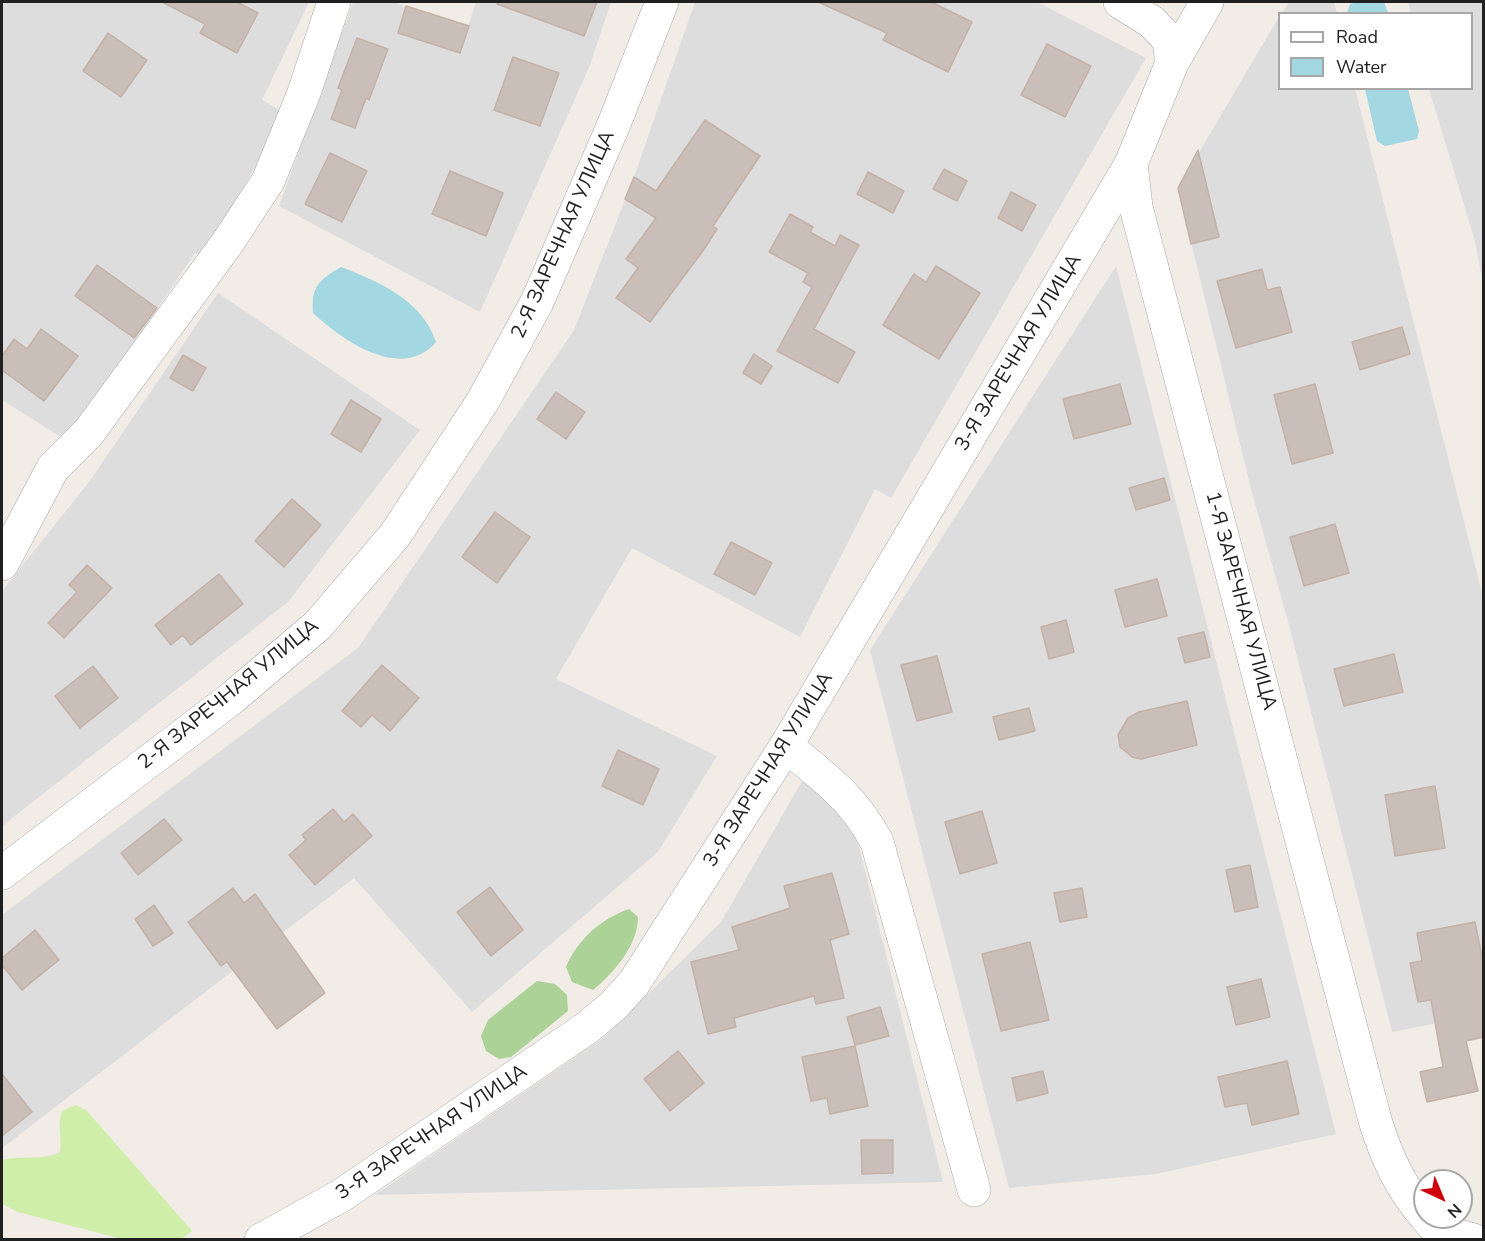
<!DOCTYPE html>
<html>
<head>
<meta charset="utf-8">
<style>
	body { margin:0 }
	#map { position:relative; width:1485px; height:1241px; overflow:hidden; background:#f1ece5; font-family:"Nunito Sans",sans-serif }
	canvas { display:block }
	.frame { position:absolute; inset:0; border:3px solid #202020; pointer-events:none }
	.legend { position:absolute; left:1278px; top:12px; width:195px; height:78px; box-sizing:border-box; background:#fff; border:2px solid #a6a6a6; margin:0; padding:8px 10px; list-style:none; font-size:18px; color:#202020 }
	.legend li { display:flex; align-items:center; gap:12px; height:30px }
	.legend b { width:30px; border:2px solid #a6a6a6 }
	.north { position:absolute; left:1413px; top:1169px; width:60px; height:60px; box-sizing:border-box; background:#fff; border:2px solid #a6a6a6; border-radius:50%; rotate:136deg; font-size:16px; font-weight:700; line-height:24px; text-align:center; color:#202020 }
	.north::after { content:''; display:block; margin:auto; width:21px; height:27px; background:#cf000c; clip-path:polygon(50% 0,100% 100%,50% 72%,0 100%) }
</style>
</head>
<body>
<div id="map">
<canvas width="1485" height="1241"></canvas>
<div class="frame"></div>
<ul class="legend">
<li><b style="height:8px;background:#fff"></b>Road</li>
<li><b style="height:16px;background:#a3d7e1"></b>Water</li>
</ul>
<div class="north">N</div>
</div>
<script>
const context = document.querySelector('canvas').getContext('2d');
context.lineJoin = 'round';
function fillPath(path, color) {
  context.fillStyle = color;
  context.fill(path, 'evenodd');
}
function strokePath(path, color, width, dash) {
  context.strokeStyle = color;
  context.lineWidth = width;
  context.lineCap = dash ? 'butt' : 'round';
  context.setLineDash(dash || []);
  context.stroke(path);
}
function drawText(font, color, halo, rows, align = 'center') {
  context.font = font + ' "Nunito Sans",sans-serif';
  context.lineWidth = 6;
  context.setLineDash([]);
  context.textBaseline = 'middle';
  context.strokeStyle = halo;
  context.fillStyle = color;
  for (const [text, x, y, turn = 0] of rows) {
    context.save();
    context.translate(x, y);
    context.rotate((+turn || 0) * Math.PI / 180);
    context.textAlign = isNaN(turn) ? turn : align;
    if (halo) context.strokeText(text, 0, 0);
    context.fillText(text, 0, 0);
    context.restore();
  }
}
const residential = new Path2D(`
	M2,2H309L262,100L285,113L204,258L195,253L67,441L4,401L2,404Z
	M353,2H392L468,26L476,2H611L590,65L480,312L279,206Z
	M695,2H1037L1146,58L891,498L875,489L800,637L632,548L556,679L717,756L658,852L472,1012L354,878L2,1148V915L358,648L574,330L634,177Z
	M1289,2H1334L1337,13H1282Z
	M1408,2H1483V283L1475,241L1429,89L1472,88V14L1411,13Z
	M1279,17L1280,88L1355,89L1483,597V1014L1392,1032L1289,625L1251,489L1178,188Z
	M1116,266L1336,1134L1156,1174L1009,1188L870,650Z
	M218,293L420,430L288,602L2,826V591L89,482Z
	M805,776L850,811L943,1182L375,1195L604,1037L721,922Z`);
const grass = new Path2D(`
	M76,1105L87,1111L192,1231L181,1239H122L18,1212L2,1204V1160C20,1155 46,1161 60,1152C62,1138 57,1124 62,1111Z`);
const forest = new Path2D(`
	M629,909L638,917C638,945 614,973 593,990L572,982L566,967C577,940 602,918 629,909Z
	M537,981L555,984L567,995L568,1011L511,1057L499,1059L486,1051L481,1036L488,1020Z`);
const water = new Path2D(`
	M1358,2H1384L1388,13H1347L1350,4Z
	M1365,89H1408L1419,131L1417,139L1385,146L1377,141Z
	M341,267C380,282 422,300 436,342C402,382 343,341 313,313C311,286 319,280 341,267Z`);
const building = new Path2D(`
	M162,2H237L258,13L237,53L200,33L205,24Z
	M498,2H597L584,36L497,4Z
	M818,2H931L972,22L948,72L883,40L887,33Z
	M406,6L469,26L460,53L398,33Z
	M108,33L147,60L121,97L83,71Z
	M357,38L388,49L369,100L366,98L355,128L331,119L342,90L338,88Z
	M1047,44L1091,66L1065,117L1021,95Z
	M513,57L559,73L540,126L494,110Z
	M705,120L760,156L713,226L717,229L705,248L650,322L616,298L638,268L626,259L656,218L625,199L634,177L656,191Z
	M1198,150L1219,237L1191,244L1178,188Z
	M330,153L367,171L342,222L305,204Z
	M944,169L967,181L957,201L933,189Z
	M450,171L503,193L486,236L432,214Z
	M868,172L904,191L893,213L857,194Z
	M1011,192L1036,205L1022,231L998,218Z
	M790,214L813,227L810,232L835,246L840,235L859,245L814,329L855,352L838,383L777,351L812,287L803,282L808,273L769,252Z
	M97,265L157,308L134,338L75,296Z
	M936,266L980,293L939,359L883,325L914,274L926,282Z
	M1262,269L1267,290L1280,287L1292,332L1236,348L1217,281Z
	M1402,327L1410,354L1360,370L1352,342Z
	M41,329L78,356L44,401L2,370V356L14,339L27,349Z
	M754,354L772,366L761,384L743,373Z
	M183,355L206,368L193,391L170,378Z
	M1120,384L1131,424L1074,439L1063,399Z
	M1315,384L1333,453L1292,464L1274,395Z
	M556,392L585,412L566,439L537,419Z
	M351,400L381,419L361,452L331,434Z
	M1164,478L1170,500L1136,510L1129,488Z
	M292,499L321,525L284,567L255,541Z
	M495,512L530,537L497,583L462,557Z
	M1335,524L1349,573L1304,586L1290,537Z
	M731,542L772,563L755,595L714,574Z
	M87,565L112,588L64,638L48,623L77,592L69,585Z
	M219,574L243,604L191,645L183,635L171,645L155,625Z
	M1157,579L1167,616L1125,627L1115,590Z
	M1066,620L1074,652L1049,659L1041,627Z
	M1204,632L1210,657L1185,663L1178,638Z
	M1394,654L1403,692L1344,706L1334,669Z
	M937,656L952,712L917,721L901,665Z
	M382,665L419,698L390,731L372,715L361,727L342,711Z
	M93,666L118,698L80,728L55,696Z
	M1187,701L1197,745L1141,759L1132,757L1120,747L1118,735L1128,718L1139,712Z
	M1029,708L1035,731L999,740L993,717Z
	M618,750L659,769L643,805L602,786Z
	M1435,786L1445,848L1395,856L1385,795Z
	M333,809L344,822L353,814L372,836L315,885L289,855L306,840L302,835Z
	M982,811L997,863L960,874L945,822Z
	M164,819L182,840L138,875L121,853Z
	M1250,865L1258,907L1235,912L1226,870Z
	M832,873L849,934L830,940L844,998L816,1004L814,996L734,1018L736,1027L708,1034L691,962L739,950L732,927L790,908L784,886Z
	M490,887L523,930L491,956L457,912Z
	M233,888L244,903L255,894L325,993L277,1029L227,962L221,966L188,922Z
	M1082,888L1087,917L1060,922L1054,893Z
	M154,905L173,933L153,946L135,919Z
	M1475,922L1484,967V1037L1466,1041L1478,1091L1427,1102L1420,1072L1443,1067L1431,1000L1418,1002L1410,963L1422,961L1417,933Z
	M35,930L59,960L22,990L2,965V958Z
	M1030,942L1049,1020L1001,1031L982,954Z
	M1261,979L1270,1017L1236,1025L1227,987Z
	M880,1007L889,1036L855,1045L847,1017Z
	M855,1046L868,1106L830,1114L827,1098L811,1101L802,1057Z
	M678,1051L704,1083L670,1111L644,1079Z
	M1287,1061L1299,1114L1252,1125L1247,1103L1225,1107L1218,1077Z
	M1043,1071L1048,1093L1017,1101L1012,1078Z
	M2,1074L32,1112L2,1136Z
	M861,1140H893V1173L862,1174Z`);
const minor = new Path2D(`
	M1120,2L1152,22L1169,40L1172,63L1131,164L1136,207L1375,1120C1386,1156 1400,1187 1425,1216
	M1172,63L1207,2
	M2,564L53,468L89,432L228,242L268,181L304,93L334,2
	M786,746C825,778 852,796 877,842L974,1190
	M2,873L232,698L318,625L395,535L483,401L537,302L614,124L662,2
	M1426,1217L1437,1230L1473,1240
	M261,1240L342,1195L588,1027L613,1006L634,983L786,746L1131,164`);
const streetNames = [
	["2-Я ЗАРЕЧНАЯ УЛИЦА",564,235,-66],
	["3-Я ЗАРЕЧНАЯ УЛИЦА",1019,353,-59],
	["1-Я ЗАРЕЧНАЯ УЛИЦА",1240,601,75],
	["2-Я ЗАРЕЧНАЯ УЛИЦА",229,695,-39],
	["3-Я ЗАРЕЧНАЯ УЛИЦА",769,770,-58],
	["3-Я ЗАРЕЧНАЯ УЛИЦА",432,1133,-34]
];
fillPath(residential, '#dedddd');
fillPath(grass, '#cfeea9');
fillPath(forest, '#add298');
fillPath(water, '#a3d7e1');
fillPath(building, '#c9beb8');
strokePath(building, '#c4b2a7', 1.5);
strokePath(minor, '#a7a7a7', 34);
strokePath(minor, '#fff', 33);
drawText('20px', '#202020', '#fff', streetNames);
</script>
</body>
</html>
